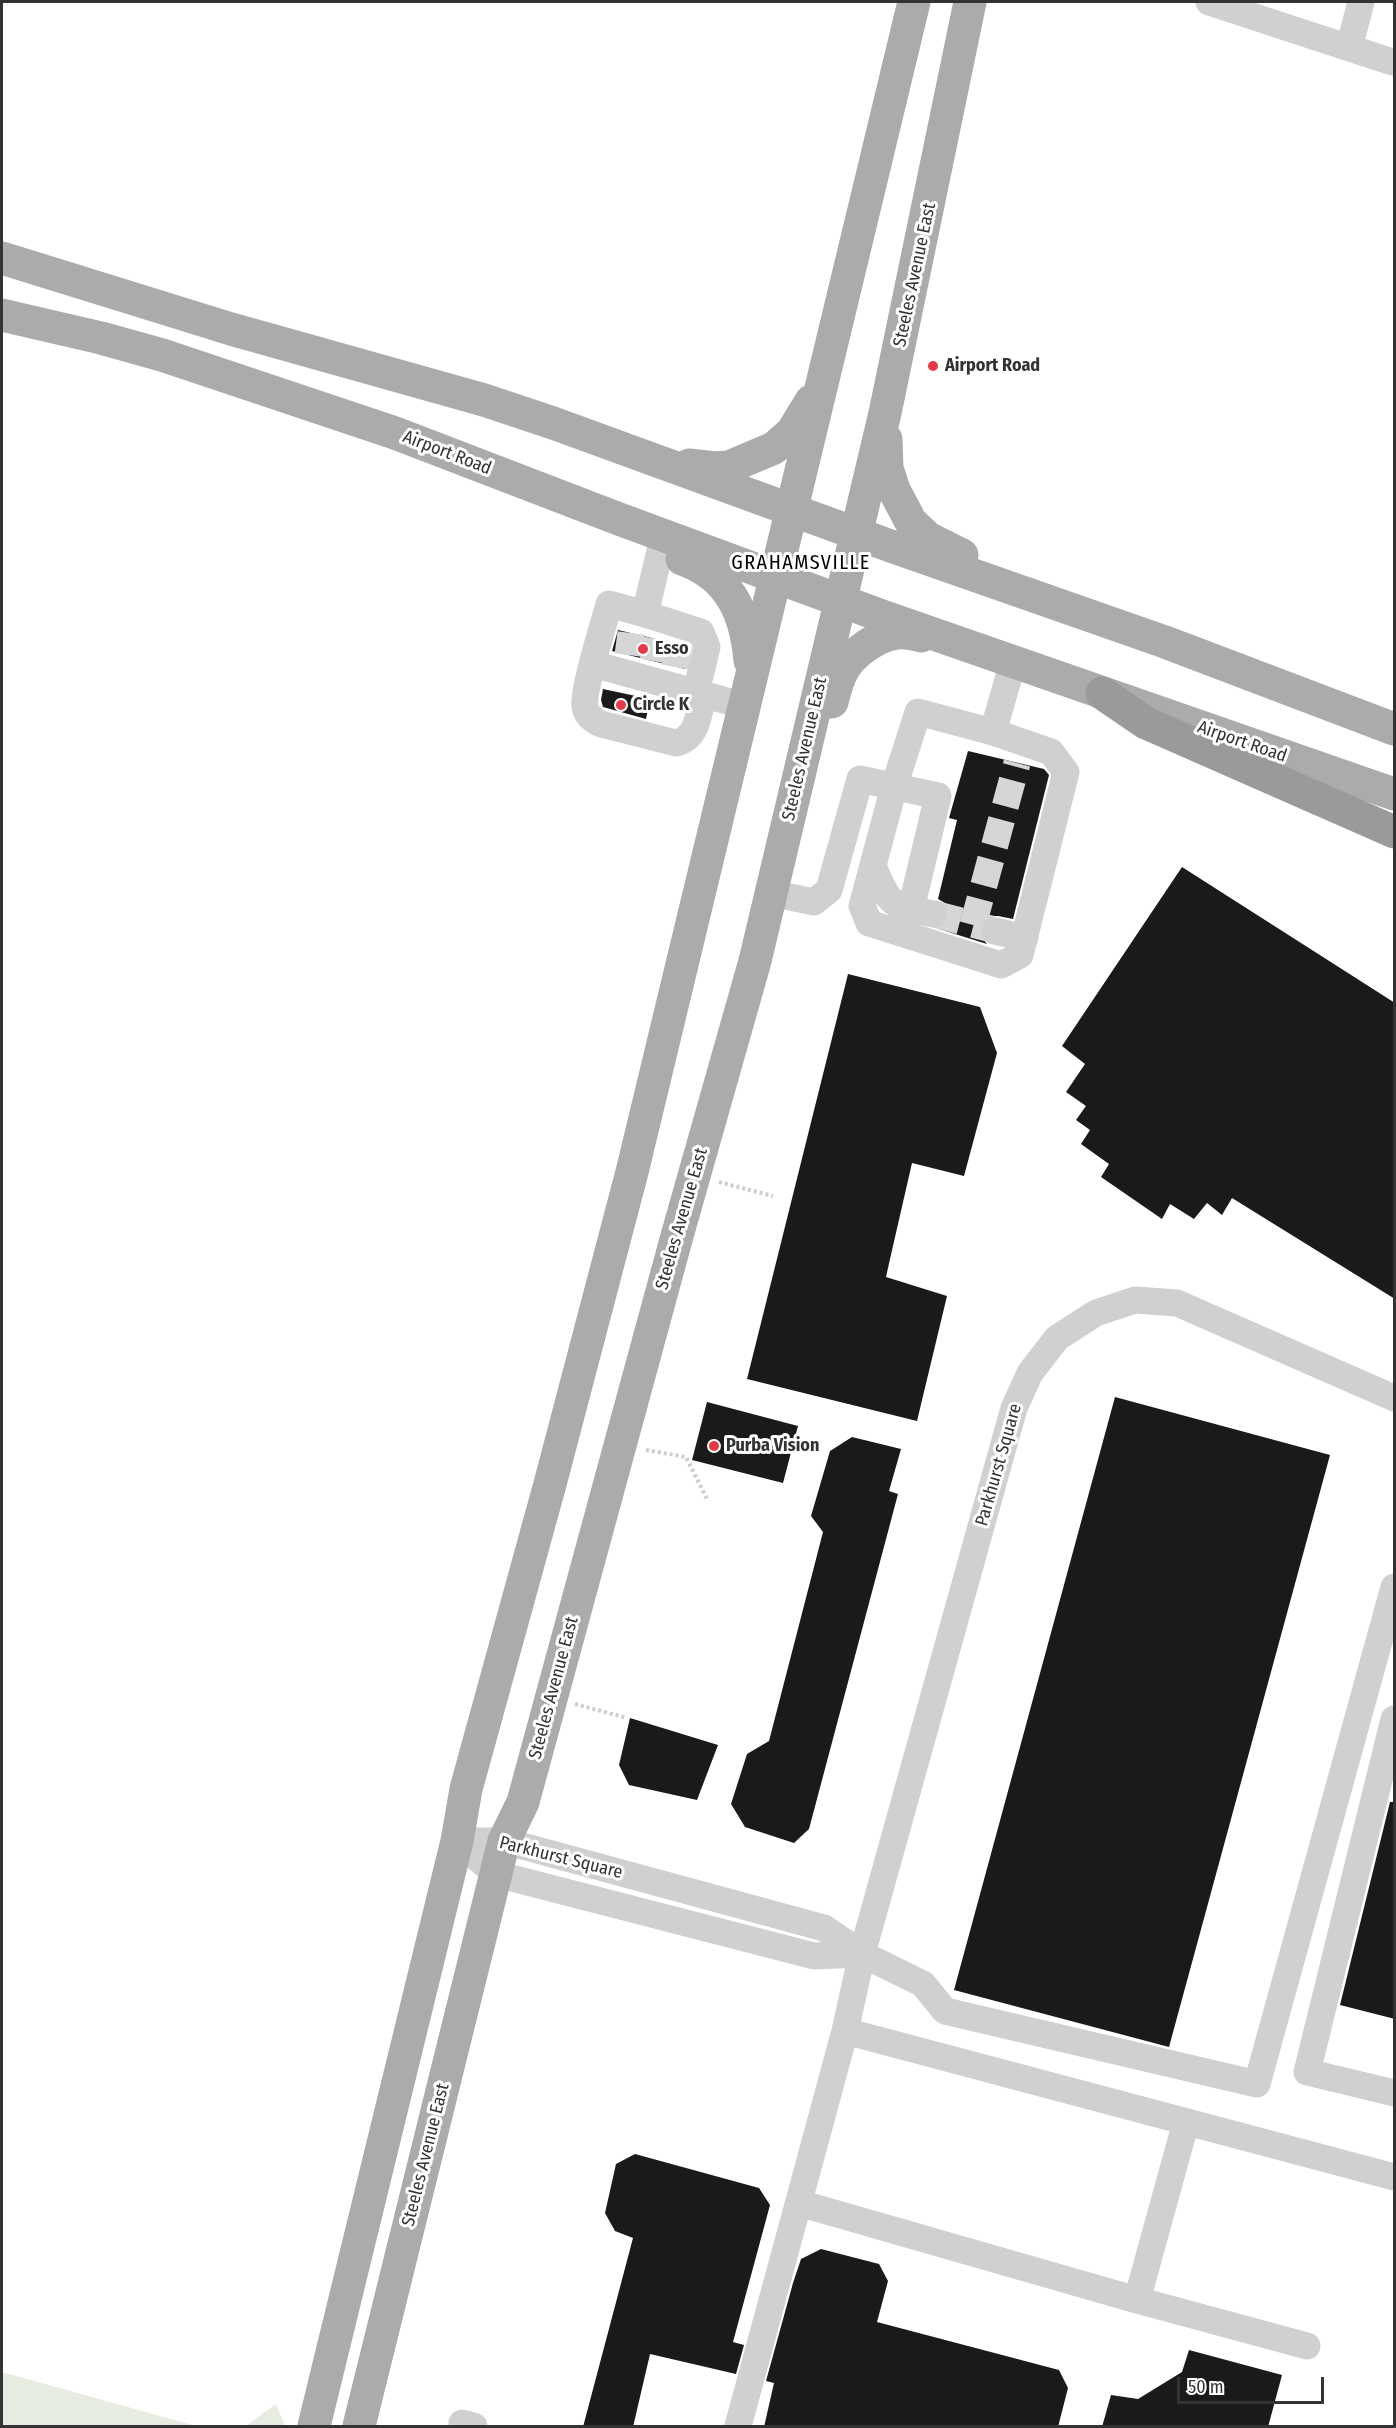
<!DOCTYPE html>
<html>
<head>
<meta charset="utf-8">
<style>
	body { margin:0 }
	#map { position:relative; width:1396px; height:2428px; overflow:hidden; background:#fff; font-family:"Fira Sans Condensed",sans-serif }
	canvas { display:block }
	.frame { position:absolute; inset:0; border:3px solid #333; pointer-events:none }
	.scale { position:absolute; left:1177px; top:2377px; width:147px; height:27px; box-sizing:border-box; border:3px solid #333; border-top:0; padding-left:8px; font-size:18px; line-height:21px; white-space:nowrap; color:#333; -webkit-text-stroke:4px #fff; paint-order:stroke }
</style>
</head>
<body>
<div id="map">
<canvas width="1396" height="2428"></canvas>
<div class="frame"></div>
<div class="scale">50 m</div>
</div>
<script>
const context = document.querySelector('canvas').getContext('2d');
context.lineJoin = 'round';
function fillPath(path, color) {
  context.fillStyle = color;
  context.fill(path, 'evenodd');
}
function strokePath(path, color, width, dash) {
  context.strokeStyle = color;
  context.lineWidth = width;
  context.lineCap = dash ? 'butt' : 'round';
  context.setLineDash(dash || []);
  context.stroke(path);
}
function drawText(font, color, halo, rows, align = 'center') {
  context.font = font + ' "Fira Sans Condensed",sans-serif';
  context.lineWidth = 6;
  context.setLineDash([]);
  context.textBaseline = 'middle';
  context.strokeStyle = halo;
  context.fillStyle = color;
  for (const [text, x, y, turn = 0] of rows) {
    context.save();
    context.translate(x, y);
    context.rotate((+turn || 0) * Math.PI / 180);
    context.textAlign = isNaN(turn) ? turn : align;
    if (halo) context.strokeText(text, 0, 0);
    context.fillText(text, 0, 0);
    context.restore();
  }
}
const green = new Path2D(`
	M2,2372L196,2426H2Z
	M276,2404L285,2426H246Z`);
const building = new Path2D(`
	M618,630L690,647L685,669L612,651Z
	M603,689L650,699L646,719L603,707L601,700Z
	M968,751L1044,769L1049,775L1013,919L998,916H991L984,920L980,927V935L987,944L939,929L946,924L949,916V908L945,903L938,899L957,820L949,818Z
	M1182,867L1395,1003V1299L1232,1198L1222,1215L1207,1203L1194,1219L1170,1204L1162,1219L1101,1177L1109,1164L1081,1144L1090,1130L1076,1120L1086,1106L1066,1092L1085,1064L1062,1046Z
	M848,974L980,1007L997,1053L964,1176L912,1163L890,1259L886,1277L947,1296L917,1421L747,1379Z
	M1115,1397L1330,1455L1169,2047L954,1990Z
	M707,1402L798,1426L783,1483L692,1460Z
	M852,1437L901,1449L889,1491L898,1494L809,1829L794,1843L745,1827L731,1804L747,1754L769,1741L823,1532L811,1516L830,1451Z
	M630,1718L718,1745L697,1800L629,1785L619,1765Z
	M1390,1802H1395V2019L1340,2005Z
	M635,2154L759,2188L770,2205L733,2342L744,2345L736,2374L650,2354L633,2427H583L633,2238L615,2231L605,2213L616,2164Z
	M821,2249L879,2264L888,2281L877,2322L1059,2370L1068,2388L1058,2427H764L774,2383L766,2381L793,2283L801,2259Z
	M1189,2350L1282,2375L1268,2427H1102L1111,2395L1138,2399L1182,2372Z`);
const minorTunnel = new Path2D(`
	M628,655L631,633
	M653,661L657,639
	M675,667L679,645
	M934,914L991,929
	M973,925L1017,763`);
const path = new Path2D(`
	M719,1182L773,1196
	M646,1450L686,1457L707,1499
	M575,1704L627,1718`);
const minor = new Path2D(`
	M1209,2L1392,62L1394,61
	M1349,48L1361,2
	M660,551L645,614L609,604C604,623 582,692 585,707C587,716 593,720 601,724L676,743C698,738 699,713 703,694
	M645,614L701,632L707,647L696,692
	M593,664L745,706
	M918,712L993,732L1051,752L1066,772L1020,955L1001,965L869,923L862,906L894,787Z
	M993,732L1013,662
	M874,868C890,908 894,906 934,914
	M771,893L814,902L829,890L860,779L938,796L911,909
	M995,931L1025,938
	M1394,1719L1307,2072L1394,2093
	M457,1841H504L824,1928L862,1954L923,1984L945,2011L1257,2084L1394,1587
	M457,1841L496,1874L814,1956L862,1954
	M845,2031L1394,2177
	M799,2203L1137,2300L1186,2122
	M1137,2300L1307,2346
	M462,2423L474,2426
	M738,2426L845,2031L862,1954L1014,1408L1030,1373L1057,1338L1096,1313L1135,1300L1177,1303L1394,1398`);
const major = new Path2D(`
	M2,258L231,329L484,400L553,423L885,544L1165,642L1394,729
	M2,315L101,338L162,355L395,433L619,519L882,616L1394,794
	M886,439L887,468L894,490L911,522L928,538L962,555
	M689,465L715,468L729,467L774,448L792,432L811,401
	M682,559C730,576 746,613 750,661
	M832,702C835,691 837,680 843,670C852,653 878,635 897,633C905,632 914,634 921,636
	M314,2426L457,1841L466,1789L550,1484L632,1172L914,2
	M359,2426L504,1841L523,1802L677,1236L755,961L885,413L970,2`);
const highway = new Path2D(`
	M1102,693L1146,723L1394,832`);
const markers = [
	[933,366,6,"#e63946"],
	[643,649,6,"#e63946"],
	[621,705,6,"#e63946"],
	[714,1446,6,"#e63946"]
];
const streetNames = [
	["Steeles Avenue East",915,275,-78],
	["Airport Road",447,453,21],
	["Airport Road",1242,742,19],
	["Steeles Avenue East",805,749,-77],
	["Steeles Avenue East",682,1219,-74],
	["Parkhurst Square",999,1465,-74],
	["Steeles Avenue East",554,1688,-75],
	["Parkhurst Square",561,1858,14],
	["Steeles Avenue East",426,2155,-76]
];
const poiNames = [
	["Airport Road",945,366],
	["Esso",655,649],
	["Circle K",633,705],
	["Purba Vision",726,1446]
];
const neighbourhoodNames = [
	["GRAHAMSVILLE",801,563]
];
fillPath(green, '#e6ecdf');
fillPath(building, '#1a1a1a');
strokePath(minorTunnel, '#d6d6d6', 27, [27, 14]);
strokePath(path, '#cdcdcd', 4, [3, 3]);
strokePath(minor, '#d0d0d0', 27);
strokePath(major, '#ababab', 33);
strokePath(highway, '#9a9a9a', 33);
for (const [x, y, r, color] of markers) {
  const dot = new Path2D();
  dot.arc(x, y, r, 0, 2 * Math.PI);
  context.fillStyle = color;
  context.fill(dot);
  strokePath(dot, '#fff', 2);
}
drawText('18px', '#333', '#fff', streetNames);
drawText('bold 18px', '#333', '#fff', poiNames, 'left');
context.letterSpacing = '1.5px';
drawText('20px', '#000', '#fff', neighbourhoodNames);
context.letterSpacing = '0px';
</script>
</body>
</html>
